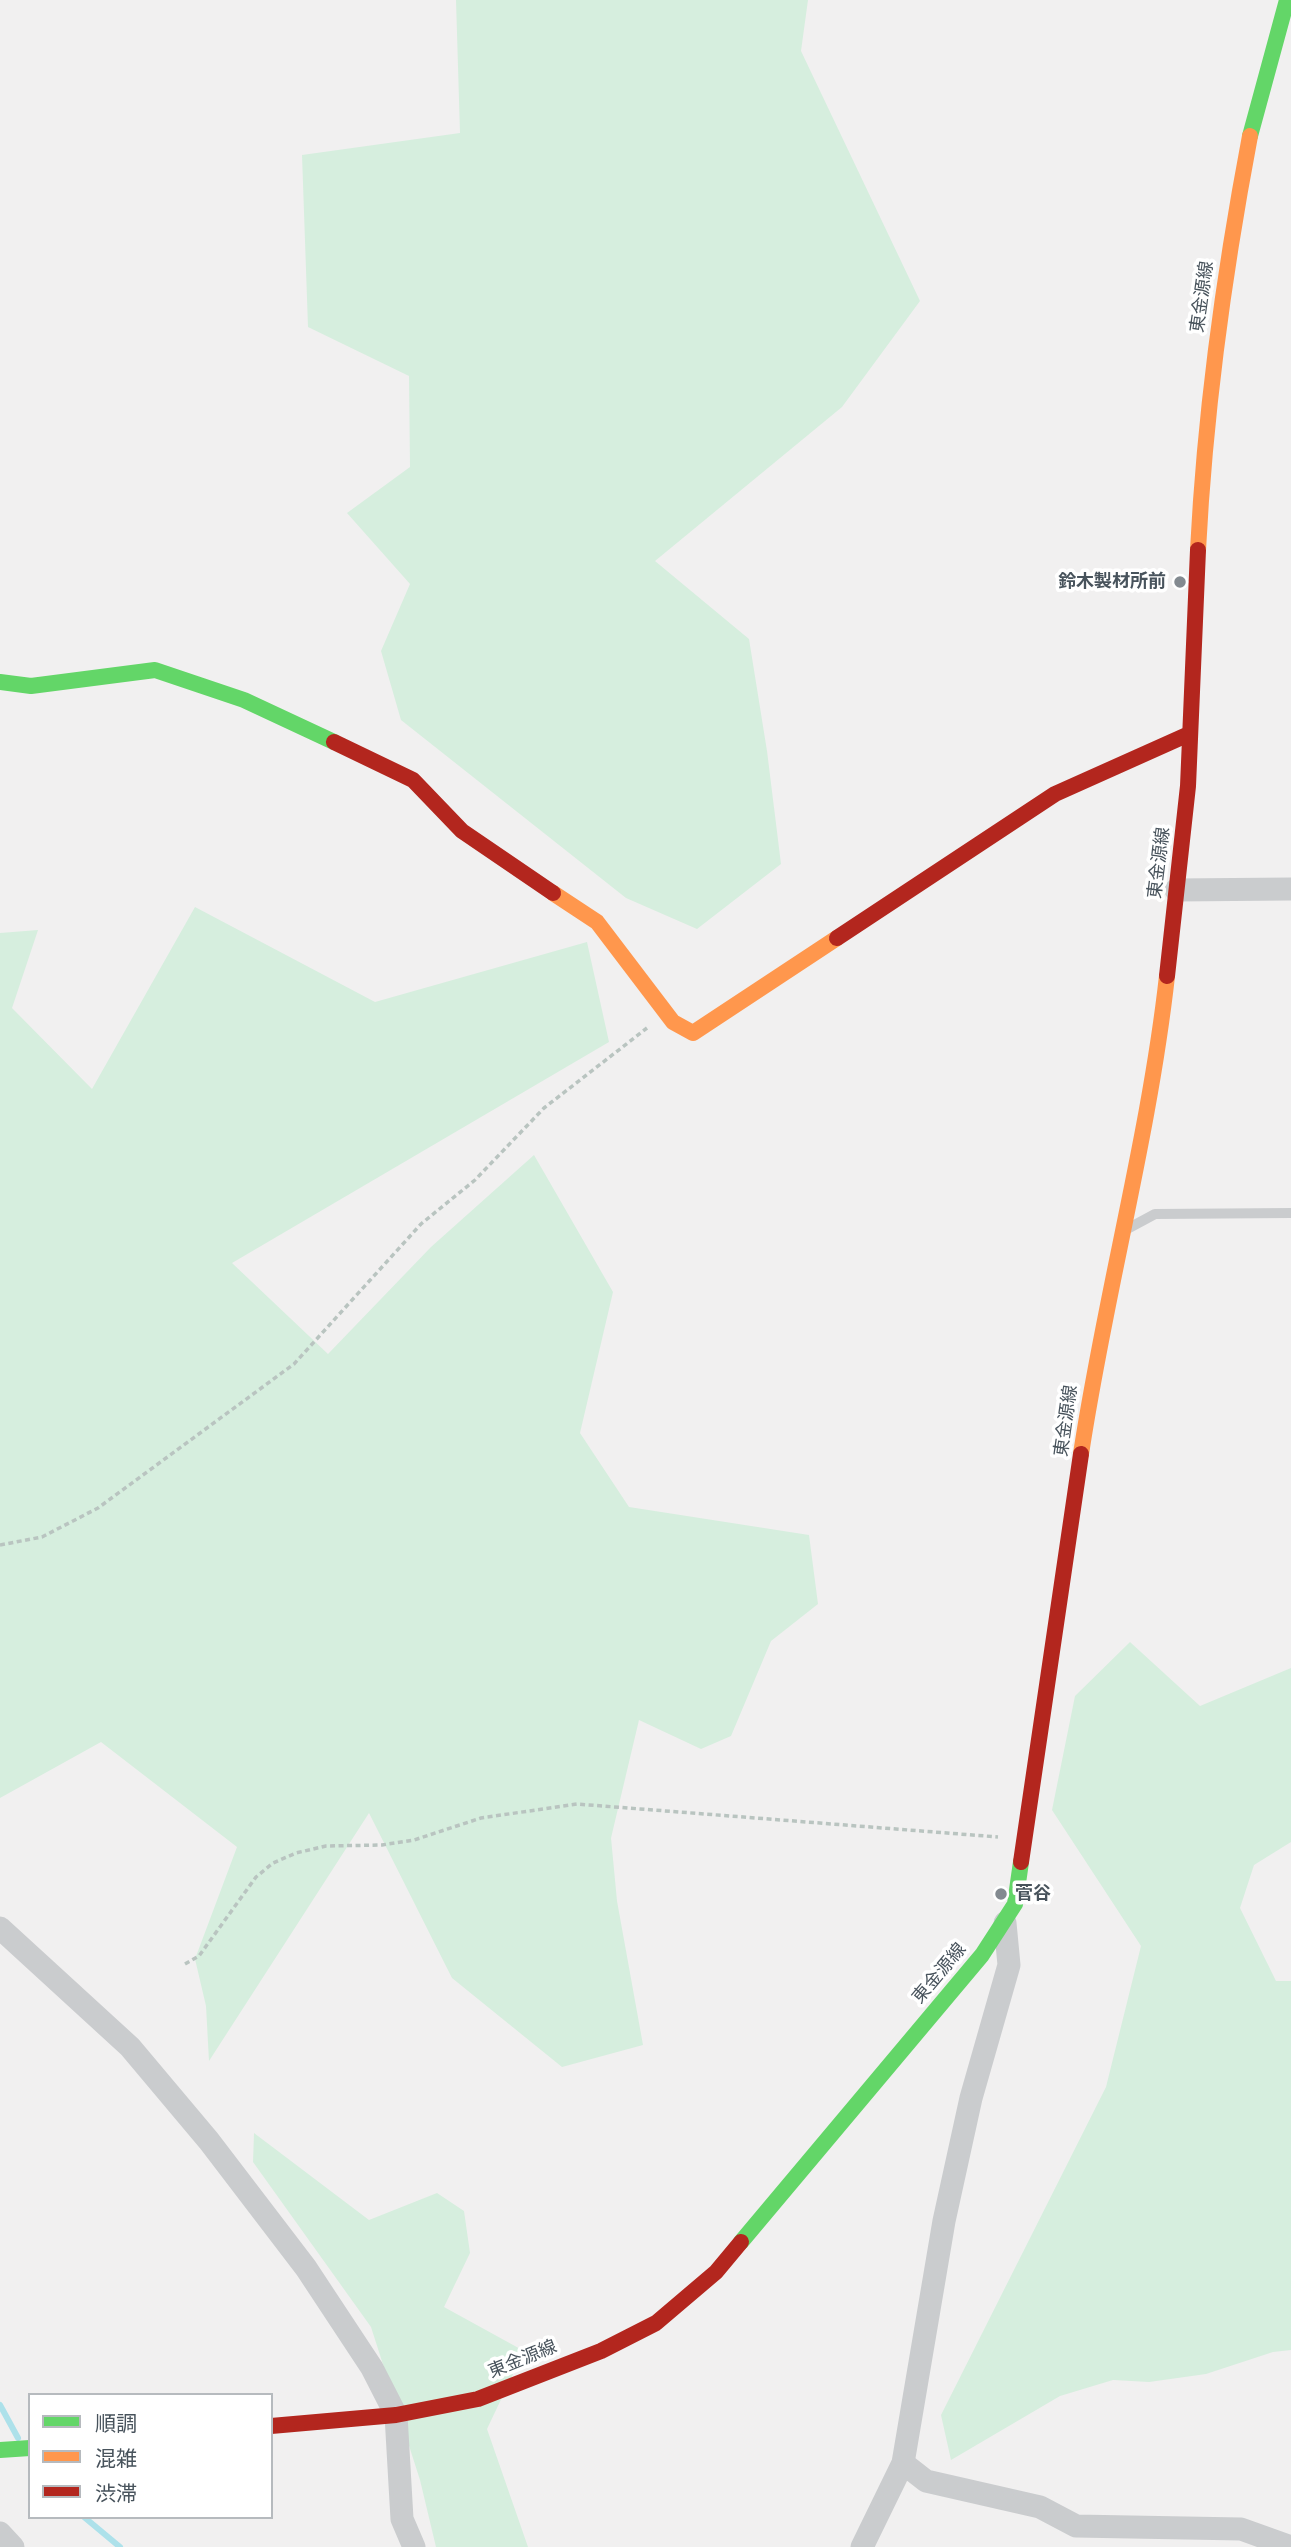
<!DOCTYPE html>
<html>
<head>
<meta charset="utf-8">
<style>
	body { margin:0 }
	#map { position:relative; width:1291px; height:2547px; overflow:hidden; background:#f1f0f0; font-family:"Roboto Condensed","Noto Sans JP",sans-serif }
	canvas { display:block }
	.legend { position:absolute; left:28px; top:2393px; width:245px; height:126px; box-sizing:border-box; background:#fff; border:2px solid #b6babe; margin:0; padding:9px 12px; list-style:none; font-size:21px; color:#48535c }
	.legend li { display:flex; align-items:center; gap:14px; height:35px }
	.legend b { width:35px; border:2px solid #b6babe }
</style>
</head>
<body>
<div id="map">
<canvas width="1291" height="2547"></canvas>
<ul class="legend">
<li><b style="height:9px;background:#63d668"></b>順調</li>
<li><b style="height:9px;background:#ff974d"></b>混雑</li>
<li><b style="height:9px;background:#b3261e"></b>渋滞</li>
</ul>
</div>
<script>
const context = document.querySelector('canvas').getContext('2d');
context.lineJoin = 'round';
function fillPath(path, color) {
  context.fillStyle = color;
  context.fill(path, 'evenodd');
}
function strokePath(path, color, width, dash) {
  context.strokeStyle = color;
  context.lineWidth = width;
  context.lineCap = dash ? 'butt' : 'round';
  context.setLineDash(dash || []);
  context.stroke(path);
}
function drawText(font, color, halo, rows, align = 'center') {
  context.font = font + ' "Roboto Condensed","Noto Sans JP",sans-serif';
  context.lineWidth = 7;
  context.setLineDash([]);
  context.textBaseline = 'middle';
  context.strokeStyle = halo;
  context.fillStyle = color;
  for (const [text, x, y, turn = 0] of rows) {
    context.save();
    context.translate(x, y);
    context.rotate((+turn || 0) * Math.PI / 180);
    context.textAlign = isNaN(turn) ? turn : align;
    if (halo) context.strokeText(text, 0, 0);
    context.fillText(text, 0, 0);
    context.restore();
  }
}
const green = new Path2D(`
	M456,0H808L801,51L920,301L842,407L655,561L749,639L767,751L781,864L697,929L626,898L401,720L381,651L410,584L347,513L410,467L409,376L308,327L302,155L460,133Z
	M195,907L375,1002L587,942L609,1042L232,1263L328,1354L431,1247L534,1155L613,1292L580,1433L629,1507L809,1535L818,1604L771,1641L731,1736L701,1749L639,1720L611,1838L617,1901L643,2045L562,2067L452,1978L369,1813L209,2061L206,2006L195,1959L237,1847L101,1742L0,1798V933L38,930L12,1008L92,1089Z
	M1130,1642L1200,1706L1291,1668V1842L1254,1865L1240,1908L1276,1981H1291V2350L1273,2352L1206,2374L1149,2382L1113,2380L1060,2396L951,2460L941,2415L1106,2087L1141,1946L1052,1810L1075,1696Z
	M254,2133L369,2220L437,2193L464,2211L470,2253L444,2307L524,2351L487,2429L528,2547H436L420,2480L371,2327L253,2162Z`);
const stream = new Path2D(`
	M0,2405L18,2438
	M84,2517L120,2547`);
const path = new Path2D(`
	M0,1545L42,1537L98,1508L294,1364L421,1224L475,1180L544,1108L647,1028
	M185,1964L199,1956L256,1877L273,1863L296,1853L326,1846L382,1845L414,1840L481,1818L577,1804L998,1837`);
const lane = new Path2D(`
	M1129,1228L1155,1214L1291,1213`);
const street = new Path2D(`
	M1176,890L1291,889
	M0,1928L130,2047L209,2141L306,2268L372,2368L396,2415L402,2519L414,2547
	M903,2463L926,2481L1040,2507L1076,2526L1241,2529L1291,2547
	M0,2533L13,2547
	M862,2547L903,2463L944,2221L971,2098L1009,1965L1005,1923`);
const fast = new Path2D(`
	M1250,136L1287,0
	M0,682L31,686L155,670L244,700L334,742
	M741,2242L982,1955L1015,1904L1021,1862
	M0,2450L30,2448`);
const slow = new Path2D(`
	M1198,550C1205,411 1224,273 1250,136
	M553,893L597,922L673,1022L693,1033L837,938
	M1081,1454C1105,1294 1149,1137 1167,976`);
const jam = new Path2D(`
	M334,742L413,780L462,831L553,893
	M837,938L1055,794L1189,734
	M1167,976L1188,786L1198,550
	M1021,1862L1081,1454
	M271,2426L396,2415L478,2399L601,2351L656,2323L716,2272L741,2242`);
const markers = [
	[1180,582,7,"#838a90"],
	[1001,1894,7,"#838a90"]
];
const streetNames = [
	["東金源線",1203,297,-82],
	["東金源線",1160,863,-83],
	["東金源線",1067,1421,-82],
	["東金源線",940,1974,-50],
	["東金源線",523,2360,-22]
];
const poiNames = [
	["鈴木製材所前",1166,582],
	["菅谷",1015,1894,"left"]
];
fillPath(green, '#d6eede');
strokePath(stream, '#ade1ea', 6);
strokePath(path, '#b9c4c0', 3.5, [5, 3.5]);
strokePath(lane, '#caccce', 10);
strokePath(street, '#caccce', 23);
strokePath(fast, '#63d668', 16);
strokePath(slow, '#ff974d', 16);
strokePath(jam, '#b3261e', 16);
for (const [x, y, r, color] of markers) {
  const dot = new Path2D();
  dot.arc(x, y, r, 0, 2 * Math.PI);
  context.fillStyle = color;
  context.fill(dot);
  strokePath(dot, '#fff', 2.5);
}
drawText('18px', '#48535c', '#fff', streetNames);
drawText('bold 18px', '#48535c', '#fff', poiNames, 'right');
</script>
</body>
</html>
